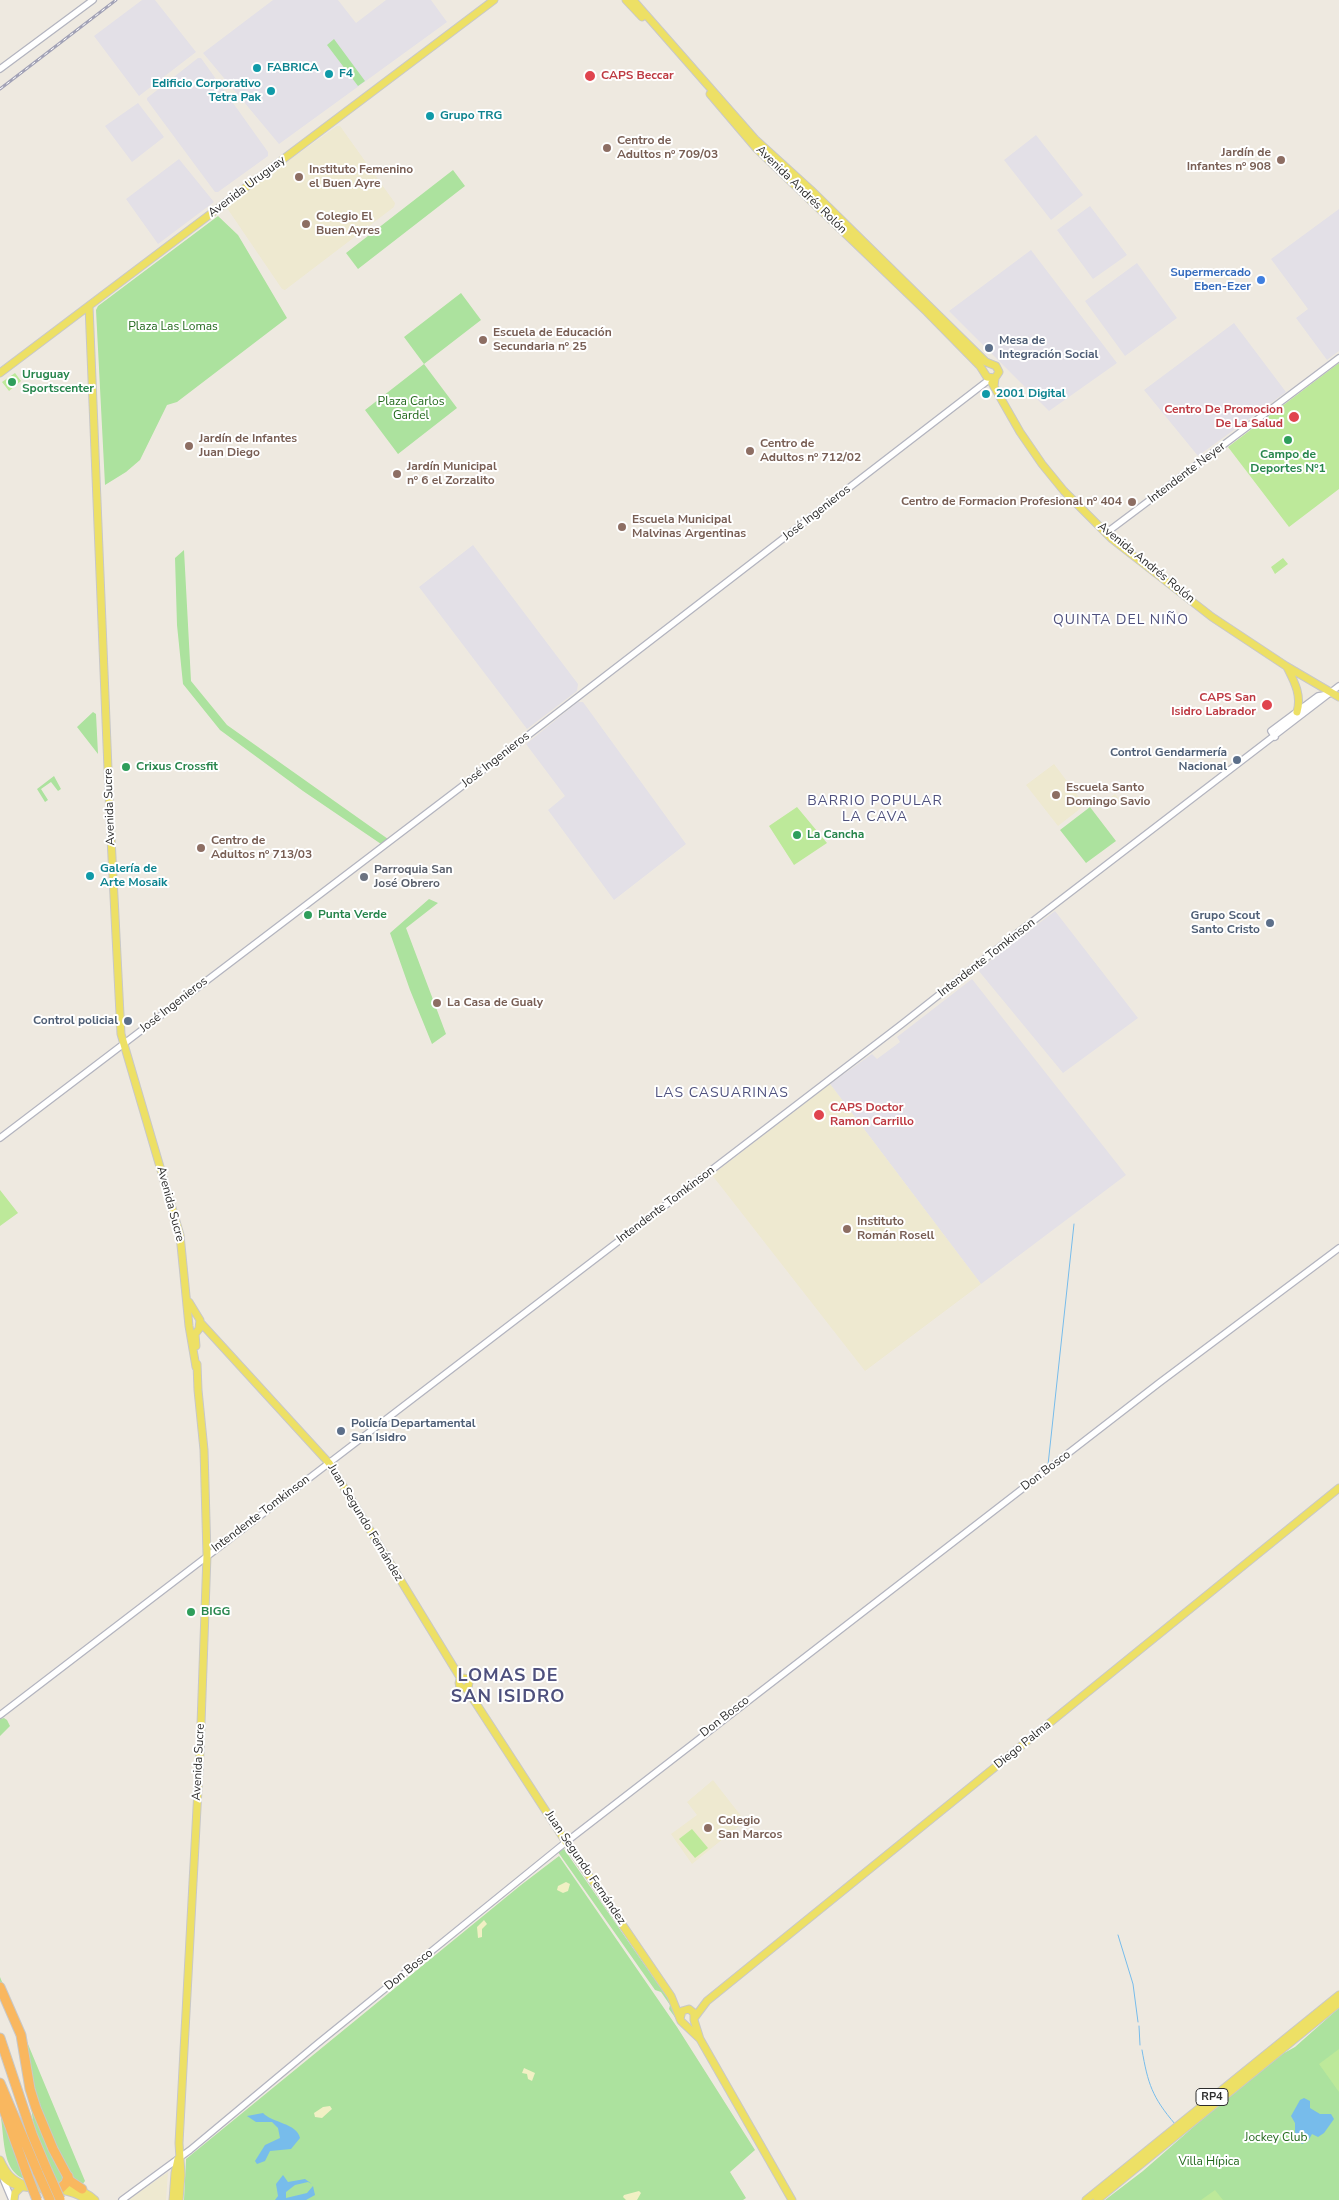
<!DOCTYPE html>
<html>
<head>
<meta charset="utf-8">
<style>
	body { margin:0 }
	canvas { display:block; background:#eee9e0 }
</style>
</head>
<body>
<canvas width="1339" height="2200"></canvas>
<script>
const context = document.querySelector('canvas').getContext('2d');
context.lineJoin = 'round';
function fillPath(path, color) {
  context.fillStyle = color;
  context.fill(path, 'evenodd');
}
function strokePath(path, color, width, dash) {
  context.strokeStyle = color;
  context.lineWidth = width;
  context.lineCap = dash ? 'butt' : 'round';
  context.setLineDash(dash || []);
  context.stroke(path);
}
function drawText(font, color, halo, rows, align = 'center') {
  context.font = font + ' "Nunito Sans",sans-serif';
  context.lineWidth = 4;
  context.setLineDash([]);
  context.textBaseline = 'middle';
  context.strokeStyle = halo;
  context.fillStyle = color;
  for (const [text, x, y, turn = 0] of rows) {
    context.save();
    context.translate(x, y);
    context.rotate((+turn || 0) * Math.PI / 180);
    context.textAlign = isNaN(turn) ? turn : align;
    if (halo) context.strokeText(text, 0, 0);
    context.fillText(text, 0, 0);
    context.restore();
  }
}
const industrial = new Path2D(`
	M142,0H155L196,52L139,96L94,36Z
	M273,0H338L356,23L386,0H431L447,22L279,144L203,53Z
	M198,58H201L268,152V156L218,192H215L147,100V98Z
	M138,103L164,137L132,162L105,126Z
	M1036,135L1083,195L1051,220L1004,160Z
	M179,159L214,202L158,244L126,199Z
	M1090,206L1127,255L1093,279L1057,230Z
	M1339,209V351L1327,360L1296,318L1308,309L1271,259Z
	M1031,250L1117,363L1049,411L949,311Z
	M1137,263L1177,318L1125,356L1085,301Z
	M1234,323L1286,392L1198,456L1144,390Z
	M473,545L578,684L577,691L527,729L419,587Z
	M578,702H583L686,844L614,900L548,810L565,796L526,744Z
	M1055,911L1138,1018L1063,1073L978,970Z
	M972,979L1126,1175L981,1284L830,1084L872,1054L877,1059L900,1042L897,1037Z`);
const education = new Path2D(`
	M337,126H340L395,203L394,207L285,290L282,289L227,208L228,204Z
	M1054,764L1085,805L1058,826L1026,785Z
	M1115,794L1120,800L1107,810L1102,804Z
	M830,1084L981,1284L865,1371L712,1175Z
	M713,1780L745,1821L692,1864L671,1834L697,1815L687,1802Z
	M168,2172L166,2200H128Z`);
const green = new Path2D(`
	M334,39L365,81L358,86L327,45Z
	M453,170L465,186L358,269L346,253Z
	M218,216L238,235L287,318L177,402L167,405L140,460L126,472L105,485L96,310L98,306Z
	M461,293L481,320L424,364L457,408L398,454L365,410L424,364L404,337Z
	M184,550L191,681L227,725L388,839L381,844L303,791L220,730L183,684L177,625L175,558Z
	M93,712L96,714L98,754L77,727Z
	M54,776L61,789L58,791L51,782L41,789L48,800L45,802L37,789Z
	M1090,807L1116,841L1086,863L1060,830Z
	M429,899L438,903L406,928L446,1034L432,1044L410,990L390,933Z
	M4,1718L7,1720L10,1726L0,1736V1719Z
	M564,1849L669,2000L678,2018L677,2020L669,2009L670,2005L661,1992L655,1990L558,1852Z
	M559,1856L677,2027L755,2150L730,2172L746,2198L743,2200H184L186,2159L521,1885Z
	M0,1977L85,2181L82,2185L72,2177L38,2107L14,2015L0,1982Z
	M1339,2008V2200H1105L1143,2171L1214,2109L1277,2057L1295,2047Z
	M31,2107L66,2181L56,2184L34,2127Z
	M7,2109L39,2183C0,2179 6,2146 0,2111L9,2131L22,2174L24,2180H30Z`);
const sand = new Path2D(`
	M566,1882L570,1884L568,1891L563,1893L557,1890L558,1886Z
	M484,1920L487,1924L482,1929V1937L478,1938L477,1927Z
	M524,2068L535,2073L532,2081L528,2079L527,2074L522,2073Z
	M330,2106L332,2109L322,2118L315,2117L314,2113L323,2107Z
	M639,2191L641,2193L637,2200H626L623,2197L624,2195Z`);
const pitch = new Path2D(`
	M1339,363V489L1289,527L1228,447Z
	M15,373L21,381L9,391L2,382Z
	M1283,558L1288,564L1275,574L1271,567Z
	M797,807L827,843L794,865L769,826Z
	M0,1190L18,1213L0,1226Z
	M692,1829L708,1848L695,1858L679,1839Z
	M1339,2049V2092L1319,2064Z
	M1215,2190L1223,2200H1201Z`);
const water = new Path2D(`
	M1304,2098L1310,2101V2108L1320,2114H1331L1334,2119L1324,2133L1318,2137L1312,2134L1308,2141L1302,2144L1295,2137V2123L1291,2116L1300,2100Z
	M263,2113C272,2123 297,2123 300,2138L291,2149L270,2151L265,2161L257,2164L255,2161L265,2145L280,2138L278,2128L272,2122H256L247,2116Z
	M283,2175L288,2182L305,2179L312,2184L308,2182L295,2185L286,2192V2198L307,2193L313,2186L315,2195L306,2200H275L278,2196L276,2184Z`);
const stream = new Path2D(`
	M1048,1465L1074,1224
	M1118,1935L1133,1984L1138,2022
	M1139,2026L1140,2045
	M1142,2050C1148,2084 1152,2097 1175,2124`);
const minor = new Path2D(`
	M0,69L93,0
	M1106,533L1339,358
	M1275,737L1271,731L1318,696L1329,694
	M0,1138L461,787L990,379
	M0,1715L902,1024L1020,931L1339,686
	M4,2181L12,2200
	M122,2200L190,2150L317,2044L566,1842L1159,1383L1339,1248`);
const major = new Path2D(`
	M626,0L642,17
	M633,0L755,139L811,190L986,362L996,366L999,372L995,378L994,386
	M710,94L756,148L927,312L980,366L987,377L995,378
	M89,306L110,818L121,1034L180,1235L189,1326L196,1367
	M0,373L494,0
	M992,383L1020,432L1042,464L1064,491L1112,539L1212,617L1286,666L1339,697
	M1287,667C1294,681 1302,695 1297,712
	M189,1302L200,1320L199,1329L195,1334L196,1346
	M200,1322L329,1463L461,1679
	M459 1683a5 5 0 1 1 10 0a5 5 0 1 1-10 0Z
	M466,1688L566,1842L671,1996L681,2021L700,2039
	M695,2017L707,2001L1339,1488
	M680,2019L682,2011L689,2009L694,2013V2020
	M694,2020L700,2039L792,2200
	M0,2160C6,2173 11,2180 25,2185C49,2186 76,2182 95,2200
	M0,2172C15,2200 61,2179 86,2200
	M14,2200L15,2193L20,2188
	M173,2200L175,2173L178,2159
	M179,2200L181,2175L179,2143L200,1752L207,1555L204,1450L198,1390L197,1364
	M1086,2200L1339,1995
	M1097,2200L1339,2003`);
const highway = new Path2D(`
	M0,1987L21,2035L30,2089L36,2108L53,2149L70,2181L82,2189
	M0,2038L32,2134L47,2170
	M0,2083L38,2173
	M0,2099L27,2174
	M58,2191L66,2183L68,2176`);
const rail = new Path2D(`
	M0,89L116,0`);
const highwayBridge = new Path2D(`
	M47,2170L60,2199
	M38,2173L50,2200
	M27,2174L37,2200`);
const markers = [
	[257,68,5,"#0f9aa8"],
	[329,74,5,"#0f9aa8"],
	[590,76,6,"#e0444e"],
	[271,91,5,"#0f9aa8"],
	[430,116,5,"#0f9aa8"],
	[607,148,5,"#8d6e63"],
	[1281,160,5,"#8d6e63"],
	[299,177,5,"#8d6e63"],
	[306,224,5,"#8d6e63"],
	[1261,280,5,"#3f7fe0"],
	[483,340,5,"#8d6e63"],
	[989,348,5,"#5c6f8a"],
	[12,382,5,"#2e9e5b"],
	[986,394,5,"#0f9aa8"],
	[1294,417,6,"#e0444e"],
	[1288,440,5,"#2e9e5b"],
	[189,446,5,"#8d6e63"],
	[750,451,5,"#8d6e63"],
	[397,474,5,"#8d6e63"],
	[1132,502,5,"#8d6e63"],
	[622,527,5,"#8d6e63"],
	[1267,705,6,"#e0444e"],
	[1237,760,5,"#5c6f8a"],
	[126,767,5,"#2e9e5b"],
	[1056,795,5,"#8d6e63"],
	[797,835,5,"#2e9e5b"],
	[201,848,5,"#8d6e63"],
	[90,876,5,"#0f9aa8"],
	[364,877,5,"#6b7280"],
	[308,915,5,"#2e9e5b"],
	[1270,923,5,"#5c6f8a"],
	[437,1003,5,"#8d6e63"],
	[128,1021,5,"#5c6f8a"],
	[819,1115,6,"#e0444e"],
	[847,1229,5,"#8d6e63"],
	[341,1431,5,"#5c6f8a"],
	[191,1612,5,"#2e9e5b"],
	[708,1828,5,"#8d6e63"]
];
const shields = [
	[1212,2097,32]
];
const shieldNames = [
	["RP4",1212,2097]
];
const cultureNames = [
	["FABRICA",267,68],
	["F4",339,74],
	["Edificio Corporativo",261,84,"right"],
	["Tetra Pak",261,98,"right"],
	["Grupo TRG",440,116],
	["2001 Digital",996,394],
	["Galería de",100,869],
	["Arte Mosaik",100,883]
];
const healthNames = [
	["CAPS Beccar",601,76],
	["Centro De Promocion",1283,410,"right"],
	["De La Salud",1283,424,"right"],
	["CAPS San",1256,698,"right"],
	["Isidro Labrador",1256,712,"right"],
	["CAPS Doctor",830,1108],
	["Ramon Carrillo",830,1122]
];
const educationNames = [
	["Centro de",617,141],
	["Adultos nº 709/03",617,155],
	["Jardín de",1271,153,"right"],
	["Infantes nº 908",1271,167,"right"],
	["Instituto Femenino",309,170],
	["el Buen Ayre",309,184],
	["Colegio El",316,217],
	["Buen Ayres",316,231],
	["Escuela de Educación",493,333],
	["Secundaria nº 25",493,347],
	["Jardín de Infantes",199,439],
	["Juan Diego",199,453],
	["Centro de",760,444],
	["Adultos nº 712/02",760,458],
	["Jardín Municipal",407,467],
	["nº 6 el Zorzalito",407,481],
	["Centro de Formacion Profesional nº 404",1122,502,"right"],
	["Escuela Municipal",632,520],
	["Malvinas Argentinas",632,534],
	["Escuela Santo",1066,788],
	["Domingo Savio",1066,802],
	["Centro de",211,841],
	["Adultos nº 713/03",211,855],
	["La Casa de Gualy",447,1003],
	["Instituto",857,1222],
	["Román Rosell",857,1236],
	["Colegio",718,1821],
	["San Marcos",718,1835]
];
const streetNames = [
	["Avenida Uruguay",247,187,-37],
	["Avenida Andrés Rolón",801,190,44],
	["Intendente Neyer",1187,473,-37],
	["José Ingenieros",817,513,-38],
	["Avenida Andrés Rolón",1146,563,39],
	["José Ingenieros",496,760,-38],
	["Avenida Sucre",110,807,-92],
	["Intendente Tomkinson",987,958,-38],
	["José Ingenieros",174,1005,-38],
	["Avenida Sucre",170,1204,75],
	["Intendente Tomkinson",666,1205,-37],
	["Don Bosco",1046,1471,-37],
	["Intendente Tomkinson",261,1514,-37],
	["Juan Segundo Fernández",365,1523,59],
	["Don Bosco",725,1717,-38],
	["Diego Palma",1023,1745,-39],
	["Avenida Sucre",199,1762,-87],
	["Juan Segundo Fernández",585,1868,56],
	["Don Bosco",409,1970,-39]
];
const shopNames = [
	["Supermercado",1251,273],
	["Eben-Ezer",1251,287]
];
const parkNames = [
	["Plaza Las Lomas",173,327],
	["Plaza Carlos",411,402],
	["Gardel",411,416],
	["Jockey Club",1276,2138],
	["Villa Hípica",1209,2162]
];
const serviceNames = [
	["Mesa de",999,341,"left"],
	["Integración Social",999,355,"left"],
	["Control Gendarmería",1227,753],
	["Nacional",1227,767],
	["Grupo Scout",1260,916],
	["Santo Cristo",1260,930],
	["Control policial",118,1021],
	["Policía Departamental",351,1424,"left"],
	["San Isidro",351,1438,"left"]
];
const leisureNames = [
	["Uruguay",22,375],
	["Sportscenter",22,389],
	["Campo de",1288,455,"center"],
	["Deportes Nº1",1288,469,"center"],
	["Crixus Crossfit",136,767],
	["La Cancha",807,835],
	["Punta Verde",318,915],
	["BIGG",201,1612]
];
const worshipNames = [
	["Parroquia San",374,870],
	["José Obrero",374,884]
];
const neighbourhoodNames = [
	["QUINTA DEL NIÑO",1121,621],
	["BARRIO POPULAR",875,802],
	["LA CAVA",875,818],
	["LAS CASUARINAS",722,1094]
];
const districtNames = [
	["LOMAS DE",508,1677],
	["SAN ISIDRO",508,1698]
];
fillPath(industrial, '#e3e0e7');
fillPath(education, '#eee9d0');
fillPath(green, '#ace29e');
fillPath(sand, '#f1f0c4');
fillPath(pitch, '#bde99a');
fillPath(water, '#77bceb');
strokePath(stream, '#77bceb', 1);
strokePath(minor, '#b3b4bf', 8);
strokePath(major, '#c8c8c8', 9);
strokePath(highway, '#c8c8c8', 11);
strokePath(minor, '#fff', 5.5);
strokePath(major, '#ede065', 7);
strokePath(highway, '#f9b75f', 9);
strokePath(rail, '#a2a2b6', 3);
strokePath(rail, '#fff', 1, [4]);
strokePath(highwayBridge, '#c8c8c8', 11, []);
strokePath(highwayBridge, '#f9b75f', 9);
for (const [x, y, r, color] of markers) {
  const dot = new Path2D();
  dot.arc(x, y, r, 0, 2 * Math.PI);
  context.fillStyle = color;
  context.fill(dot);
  strokePath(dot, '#fff', 2);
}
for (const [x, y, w] of shields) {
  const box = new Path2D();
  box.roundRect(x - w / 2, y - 8.5, w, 17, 4);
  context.fillStyle = '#fff';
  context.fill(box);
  strokePath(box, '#2d2d2d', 1);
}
drawText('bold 11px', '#2d2d2d', null, shieldNames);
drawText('bold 12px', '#0d838f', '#fff', cultureNames, 'left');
drawText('bold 12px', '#be3a42', '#fff', healthNames, 'left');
drawText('bold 12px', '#785e54', '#fff', educationNames, 'left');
drawText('12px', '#2d2d2d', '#fff', streetNames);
drawText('bold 12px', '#366cbe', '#fff', shopNames, 'right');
drawText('12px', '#23691d', '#fff', parkNames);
drawText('bold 12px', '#4e5e75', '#fff', serviceNames, 'right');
drawText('bold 12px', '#27864d', '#fff', leisureNames, 'left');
drawText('bold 12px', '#5b616d', '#fff', worshipNames, 'left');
context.letterSpacing = '1px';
drawText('14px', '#4e507d', '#fff', neighbourhoodNames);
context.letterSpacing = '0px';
context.letterSpacing = '1px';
drawText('bold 18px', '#4e507d', '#fff', districtNames);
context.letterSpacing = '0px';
</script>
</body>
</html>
